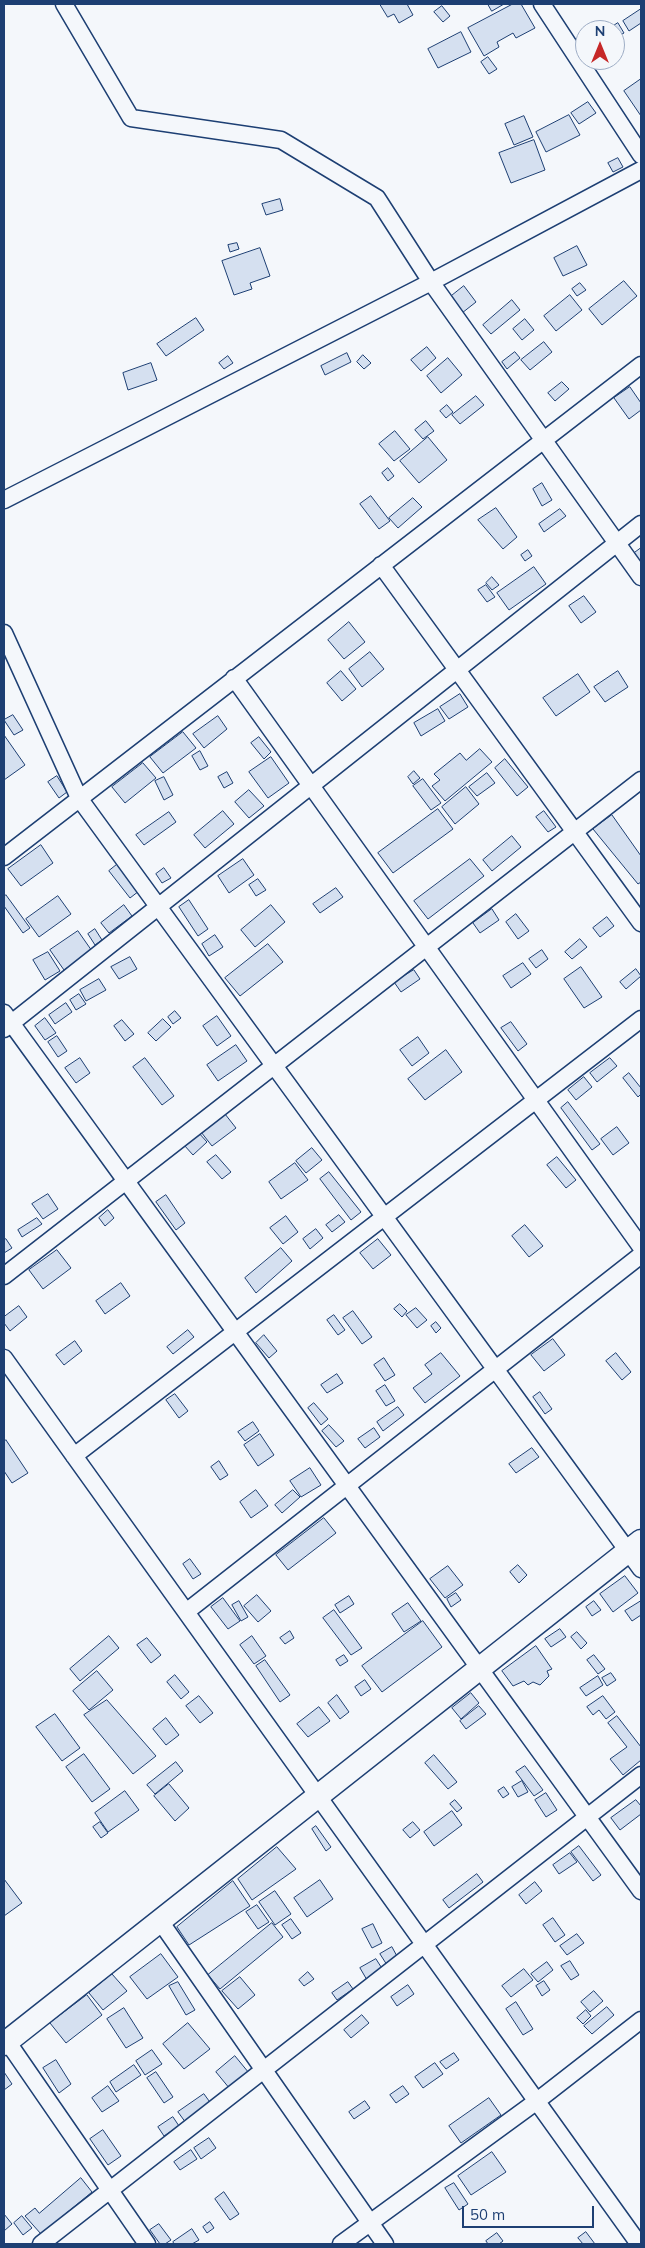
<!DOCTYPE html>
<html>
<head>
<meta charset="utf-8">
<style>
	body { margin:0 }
	#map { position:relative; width:645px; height:2248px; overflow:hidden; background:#f4f7fb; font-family:Mulish,sans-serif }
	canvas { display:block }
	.frame { position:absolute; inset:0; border:5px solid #1d3f73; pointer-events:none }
	.north { position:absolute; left:575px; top:20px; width:50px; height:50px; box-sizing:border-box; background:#f4f7fb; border:1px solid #9eadc5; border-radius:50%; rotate:0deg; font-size:14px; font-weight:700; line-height:20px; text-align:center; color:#1d3f73 }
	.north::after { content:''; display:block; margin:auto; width:18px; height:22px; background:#c62828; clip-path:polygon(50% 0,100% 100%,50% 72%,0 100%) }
	.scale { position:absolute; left:462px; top:2206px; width:132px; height:22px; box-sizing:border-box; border:2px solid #1d3f73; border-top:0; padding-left:6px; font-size:15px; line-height:18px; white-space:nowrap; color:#1d3f73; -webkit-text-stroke:4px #f4f7fb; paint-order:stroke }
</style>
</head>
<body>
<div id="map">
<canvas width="645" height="2248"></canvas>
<div class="frame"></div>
<div class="north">N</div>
<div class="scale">50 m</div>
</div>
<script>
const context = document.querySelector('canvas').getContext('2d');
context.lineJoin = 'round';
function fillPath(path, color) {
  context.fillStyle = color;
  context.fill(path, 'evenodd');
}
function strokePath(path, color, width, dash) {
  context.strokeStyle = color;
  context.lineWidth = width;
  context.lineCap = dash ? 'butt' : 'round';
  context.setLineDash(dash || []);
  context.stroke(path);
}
const building = new Path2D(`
	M380,4H407L413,15L399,23L394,14L388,17Z
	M488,4H504L492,11Z
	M513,4H521L535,28L516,38L513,33L497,42L499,47L484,56L468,28Z
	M442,6L450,16L443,22L434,12Z
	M641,9V23L629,31L623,21Z
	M618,23L624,33L615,38V30H607Z
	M461,32L471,52L438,68L428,49Z
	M488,57L497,69L489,74L481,62Z
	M641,79V116L624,91Z
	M588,102L596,113L579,124L571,113Z
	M569,115L580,135L546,152L536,132Z
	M524,116L533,137L514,145L505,124Z
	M534,140L545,170L511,183L499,153Z
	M618,158L623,167L613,172L608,163Z
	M280,199L283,210L266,215L262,204Z
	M237,243L239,249L230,252L228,245Z
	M577,246L587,265L563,276L554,258Z
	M260,248L270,276L250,283L252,289L234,295L222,261Z
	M624,281L637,296L602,325L589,309Z
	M580,283L586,290L577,296L572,289Z
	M464,286L476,302L462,313L449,298Z
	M570,295L582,310L556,331L544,316Z
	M512,300L520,310L491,334L483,325Z
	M196,318L204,330L166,356L157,344Z
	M525,319L534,330L522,340L513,329Z
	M544,342L552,352L530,370L521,360Z
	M427,347L436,358L421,371L411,360Z
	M515,352L520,358L507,369L502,362Z
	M347,353L351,362L325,375L321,366Z
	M363,355L371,363L364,369L357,362Z
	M228,356L233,363L224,369L219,363Z
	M448,358L462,375L441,393L427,376Z
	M151,363L157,380L128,390L123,373Z
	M562,382L569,389L555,401L548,393Z
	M630,387L641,403V410L629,419L614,398Z
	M476,396L484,405L460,424L452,415Z
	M447,405L453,412L446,418L440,411Z
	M426,421L434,431L423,439L415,430Z
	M395,431L410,449L394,461L379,444Z
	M428,437L447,460L419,483L400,461Z
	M388,468L394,476L388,481L382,473Z
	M542,483L552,500L542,506L533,489Z
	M371,496L390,521L379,529L360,504Z
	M413,498L422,507L398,528L389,518Z
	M496,508L517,537L503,549L478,520Z
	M560,509L566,516L544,532L539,524Z
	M641,548V560L638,562L633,554Z
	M528,550L532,556L525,561L521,555Z
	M534,567L546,584L509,610L497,593Z
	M492,577L499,585L492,590L486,583Z
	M486,585L495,597L487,602L478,590Z
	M584,596L596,612L581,623L569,606Z
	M349,622L365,642L344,659L328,640Z
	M370,652L384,669L362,687L349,669Z
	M341,671L356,689L342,701L327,683Z
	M618,671L628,687L605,702L594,687Z
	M578,674L590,692L556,716L543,698Z
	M460,694L468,707L449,719L440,707Z
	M438,709L445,721L421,736L414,723Z
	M13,715L23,730L14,735L4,720Z
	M218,716L227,729L204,748L193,734Z
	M183,732L196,748L163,773L150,757Z
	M4,735L25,765L4,780Z
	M259,737L271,752L264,759L251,743Z
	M480,749L492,762L445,801L432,786L440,780L434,774L460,753L466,760Z
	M200,751L208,766L200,770L192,756Z
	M271,757L289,783L268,798L249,772Z
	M505,759L528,787L517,796L495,768Z
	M143,763L156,778L125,803L112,787Z
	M414,771L420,778L413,784L408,777Z
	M227,772L233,783L224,788L218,777Z
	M487,773L495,783L477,796L469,787Z
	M57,776L67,792L59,798L48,782Z
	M164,777L173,795L164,800L155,781Z
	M423,779L441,803L431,810L413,786Z
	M466,787L479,804L455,824L442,807Z
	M249,790L264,806L249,818L235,802Z
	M438,809L453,829L393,873L378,853Z
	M223,811L234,824L205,848L194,835Z
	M544,811L556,827L548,832L536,817Z
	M169,812L176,822L144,845L136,835Z
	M612,815L641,856V882L638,884L593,829Z
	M512,836L521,847L492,871L483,860Z
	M41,845L53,863L21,886L8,869Z
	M243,859L254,875L229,893L218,876Z
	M470,859L484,876L428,919L414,901Z
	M119,863L139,891L130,898L109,871Z
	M164,868L171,878L162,883L156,874Z
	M258,879L266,890L256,896L249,885Z
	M336,888L343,897L320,913L313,904Z
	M6,895L30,928L23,933L4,906V897Z
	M58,896L71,914L39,937L26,919Z
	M189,900L208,929L198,936L179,907Z
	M124,905L132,916L109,933L101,923Z
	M271,905L285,922L255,947L241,930Z
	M492,909L499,920L480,933L473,923Z
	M516,914L529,931L518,939L506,922Z
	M607,917L614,926L600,937L593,928Z
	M95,929L102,940L95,945L88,934Z
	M78,931L92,951L64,970L50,950Z
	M215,935L223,947L209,956L202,944Z
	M580,939L587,947L572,959L565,952Z
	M268,944L283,962L240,996L225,978Z
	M542,950L548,959L536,968L529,959Z
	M48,952L60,971L45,980L33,960Z
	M130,957L137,969L119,979L111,967Z
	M523,963L531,974L511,988L503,976Z
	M581,967L602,997L584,1008L564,979Z
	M636,969L641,976L626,989L620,982Z
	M414,970L420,979L401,992L394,982Z
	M99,979L106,990L86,1001L80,990Z
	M79,994L86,1004L76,1010L70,1000Z
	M66,1003L72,1012L55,1024L49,1015Z
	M175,1011L181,1018L173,1024L168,1017Z
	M217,1016L231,1036L217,1046L203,1026Z
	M45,1018L56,1033L45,1040L35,1026Z
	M163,1019L171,1027L156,1041L148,1033Z
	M122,1020L134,1034L125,1041L114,1026Z
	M511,1022L527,1044L518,1051L501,1028Z
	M57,1036L67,1051L58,1057L48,1042Z
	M418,1037L429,1053L412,1066L400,1050Z
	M236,1045L247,1061L218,1081L207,1065Z
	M446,1050L462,1072L425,1100L408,1079Z
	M80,1058L90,1073L76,1083L65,1068Z
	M145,1058L174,1096L162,1105L133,1067Z
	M610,1058L617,1066L597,1082L590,1073Z
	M629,1073L641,1088V1094L638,1097L623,1078Z
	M584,1077L592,1087L576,1100L568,1090Z
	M568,1102L600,1144L592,1150L561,1108Z
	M225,1114L236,1128L212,1146L201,1132Z
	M617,1127L629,1143L613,1155L601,1139Z
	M198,1132L207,1142L193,1155L184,1145Z
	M312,1148L322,1160L306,1173L296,1161Z
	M216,1155L231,1172L222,1179L207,1162Z
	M557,1157L576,1180L566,1188L547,1165Z
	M295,1163L308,1180L281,1199L269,1182Z
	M329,1172L361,1212L351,1220L320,1179Z
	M48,1194L58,1209L43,1219L32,1204Z
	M166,1195L185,1223L176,1230L156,1202Z
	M108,1210L114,1218L105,1226L99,1218Z
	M339,1215L345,1222L332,1232L326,1225Z
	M286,1216L298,1232L283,1244L270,1228Z
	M37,1218L42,1224L22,1237L18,1230Z
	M525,1225L543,1246L529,1257L512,1236Z
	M316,1229L323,1238L310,1249L303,1239Z
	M6,1239L12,1248L4,1253V1240Z
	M378,1239L391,1255L373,1269L360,1253Z
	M281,1248L292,1261L256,1293L245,1278Z
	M57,1250L71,1268L43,1289L29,1270Z
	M121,1283L130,1296L105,1314L96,1301Z
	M400,1304L407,1311L402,1317L394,1309Z
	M19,1306L27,1317L10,1331L4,1323V1317Z
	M416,1308L427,1320L417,1328L406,1315Z
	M353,1311L372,1337L362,1344L343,1318Z
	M334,1315L345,1330L338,1335L327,1320Z
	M436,1322L441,1328L436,1333L431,1326Z
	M188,1330L194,1337L173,1354L167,1347Z
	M264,1335L277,1351L269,1358L256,1343Z
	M553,1339L565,1355L544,1371L531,1355Z
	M75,1341L82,1351L64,1365L56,1355Z
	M441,1353L460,1376L425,1403L413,1388L432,1374L425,1365Z
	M616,1353L631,1372L622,1380L606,1361Z
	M384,1358L395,1375L385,1381L374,1365Z
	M337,1374L343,1383L327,1393L321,1385Z
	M385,1385L395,1401L386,1406L376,1391Z
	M540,1392L552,1409L545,1414L533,1397Z
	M175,1394L188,1411L179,1418L166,1400Z
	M314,1403L328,1419L321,1425L308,1408Z
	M398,1407L404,1415L383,1431L377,1422Z
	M253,1422L259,1431L245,1441L238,1432Z
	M329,1425L344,1441L336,1447L322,1431Z
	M374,1428L380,1437L365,1448L358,1439Z
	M260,1434L274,1455L258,1466L244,1445Z
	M6,1440L28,1473L12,1483L4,1471V1442Z
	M532,1448L539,1457L516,1473L509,1464Z
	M219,1461L228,1475L220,1480L211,1467Z
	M310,1468L321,1485L301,1497L290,1481Z
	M256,1490L268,1506L251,1518L240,1502Z
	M293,1490L300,1497L282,1513L275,1505Z
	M324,1518L336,1533L288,1570L276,1555Z
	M190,1559L201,1574L193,1579L183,1564Z
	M518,1565L527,1575L519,1583L510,1572Z
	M448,1566L463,1585L445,1598L430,1579Z
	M625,1576L638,1593L613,1612L600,1594Z
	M456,1593L461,1600L451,1607L447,1599Z
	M257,1595L271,1611L258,1622L244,1606Z
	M349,1596L354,1604L340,1613L335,1605Z
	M223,1598L240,1621L228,1629L211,1607Z
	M239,1601L248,1617L241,1621L232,1605Z
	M594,1601L601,1610L592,1616L586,1607Z
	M641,1601V1615L632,1621L625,1611Z
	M408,1603L421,1621L404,1632L392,1614Z
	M334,1610L362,1648L351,1655L323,1618Z
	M423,1621L442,1647L382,1692L362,1666Z
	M560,1629L566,1637L551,1647L545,1639Z
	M290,1631L294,1638L285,1644L280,1638Z
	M577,1632L587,1643L581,1649L571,1637Z
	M109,1636L119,1648L80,1681L70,1669Z
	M252,1636L266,1656L254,1664L240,1645Z
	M147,1638L161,1655L151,1663L137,1645Z
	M536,1646L552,1669L547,1671L549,1676L540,1685L533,1682L528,1685L524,1681L513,1686L502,1671Z
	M344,1655L348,1661L340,1666L336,1660Z
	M594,1655L605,1669L598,1674L587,1660Z
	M265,1660L290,1695L280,1702L256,1666Z
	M97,1671L113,1690L89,1710L73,1691Z
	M611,1673L616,1680L607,1686L602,1678Z
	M175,1675L189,1692L181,1699L167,1682Z
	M598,1676L603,1685L586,1696L580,1688Z
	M365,1680L371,1689L361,1696L355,1687Z
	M471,1693L479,1703L461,1719L452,1708Z
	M337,1695L349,1712L340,1719L328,1703Z
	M199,1696L213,1713L200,1723L186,1706Z
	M603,1696L615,1712L606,1719L599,1710L593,1715L587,1707Z
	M107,1700L156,1756L133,1774L84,1715Z
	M479,1706L486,1714L466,1729L460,1721Z
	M319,1707L330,1721L308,1737L297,1724Z
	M55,1714L80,1748L62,1761L36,1727Z
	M617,1716L641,1747V1760L623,1775L610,1759L627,1747L608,1723Z
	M166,1718L179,1735L166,1745L153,1729Z
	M84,1754L110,1789L92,1802L66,1767Z
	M434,1755L457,1782L448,1789L425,1763Z
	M176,1762L183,1771L155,1794L147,1785Z
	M525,1766L543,1790L534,1796L516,1772Z
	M522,1781L528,1792L518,1797L512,1787Z
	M169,1784L189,1808L175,1821L154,1796Z
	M504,1787L509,1794L503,1798L498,1791Z
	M125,1791L139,1810L108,1832L95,1813Z
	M546,1793L557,1810L546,1817L535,1800Z
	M455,1800L462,1808L457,1812L450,1804Z
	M636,1800L641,1806V1814L620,1830L611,1818Z
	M452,1811L462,1825L434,1846L424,1832Z
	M100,1822L108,1833L101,1838L93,1827Z
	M413,1822L420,1830L410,1838L403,1830Z
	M316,1826L331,1847L326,1851L312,1829Z
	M579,1846L601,1875L593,1881L571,1852Z
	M277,1847L296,1869L252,1900L238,1879Z
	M570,1853L577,1862L559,1874L553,1865Z
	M477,1874L483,1882L449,1908L443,1900Z
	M4,1879L22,1903L4,1916Z
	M320,1880L333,1899L307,1917L294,1898Z
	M233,1881L250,1906L189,1945L177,1927Z
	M535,1882L542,1891L526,1904L519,1895Z
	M275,1891L291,1914L275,1925L259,1902Z
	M257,1905L269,1922L258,1929L246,1912Z
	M553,1918L565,1935L555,1942L543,1925Z
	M291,1919L301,1933L292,1939L282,1925Z
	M272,1923L283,1937L220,1989L208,1975Z
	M373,1924L382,1943L372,1948L362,1929Z
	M577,1934L584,1943L567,1955L560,1946Z
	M392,1947L398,1958L387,1965L380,1954Z
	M161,1954L178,1977L147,1999L130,1977Z
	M376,1959L383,1970L367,1980L360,1968Z
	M570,1961L579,1975L571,1980L561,1966Z
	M547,1962L553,1970L538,1982L531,1974Z
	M524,1969L533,1980L511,1997L502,1986Z
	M308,1972L314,1979L304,1986L299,1980Z
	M112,1974L127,1991L103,2010L89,1993Z
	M240,1977L255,1995L238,2009L222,1991Z
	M544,1981L550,1990L542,1996L536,1986Z
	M178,1982L195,2010L186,2015L169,1986Z
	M348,1982L353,1989L337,2000L332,1993Z
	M408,1985L414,1994L397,2006L391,1997Z
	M594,1991L603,2001L590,2012L581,2002Z
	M87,1995L102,2015L66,2043L50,2023Z
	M516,2002L533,2029L523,2035L506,2009Z
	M607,2007L614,2015L592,2034L584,2026Z
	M124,2008L143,2038L126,2048L107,2019Z
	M586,2010L591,2016L583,2024L577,2018Z
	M362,2015L369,2023L351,2038L344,2030Z
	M188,2023L210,2049L184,2069L163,2044Z
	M152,2050L162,2064L145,2075L136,2061Z
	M454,2053L459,2060L446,2069L440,2062Z
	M235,2056L249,2073L230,2089L216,2072Z
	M56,2060L71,2084L59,2093L43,2068Z
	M435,2063L443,2074L423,2088L415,2077Z
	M134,2065L141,2075L116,2092L110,2082Z
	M4,2072L12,2084L4,2090Z
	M156,2072L173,2097L164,2103L147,2078Z
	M108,2086L119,2101L102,2112L92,2098Z
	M403,2086L409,2094L396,2103L390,2095Z
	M204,2094L212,2105L186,2123L178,2112Z
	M489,2098L501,2115L461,2143L449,2126Z
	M365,2101L370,2108L354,2119L349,2112Z
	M173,2117L179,2126L164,2136L158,2127Z
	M103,2130L121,2156L108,2165L90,2139Z
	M209,2138L216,2148L201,2159L194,2148Z
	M191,2150L197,2159L180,2170L174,2162Z
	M492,2152L506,2172L471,2195L458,2176Z
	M81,2178L92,2192L41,2234L25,2216L35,2208L39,2213Z
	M454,2183L468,2204L459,2210L445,2188Z
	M224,2192L239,2214L230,2220L215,2199Z
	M4,2214L12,2224L4,2231Z
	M22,2216L32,2228L23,2235L14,2223Z
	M210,2222L214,2228L207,2233L203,2227Z
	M159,2224L171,2240L165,2244H160L150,2230Z
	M192,2229L199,2240L192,2244H174L173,2242Z
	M586,2232L595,2244H583L578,2238Z
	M497,2233L503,2241L499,2244H488L486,2241Z`);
const street = new Path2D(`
	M64,4L131,118L281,140L377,198L431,282L641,577
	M542,4L641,155
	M4,500L431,282L641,170
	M381,565L641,923
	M4,633L79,798L641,1569
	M234,678L641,1247
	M4,857L641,365
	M4,1013L641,1891
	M4,1029L641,524
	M4,1276L641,780
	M4,1358L639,2244
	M74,1456L641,1019
	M186,1612L641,1255
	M160,1921L385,2244
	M7,2041L147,2244
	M41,2244L641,1775
	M341,2244L537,2101L641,2020`);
const secondary = new Path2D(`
	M4,2044L641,1541`);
fillPath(building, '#d5e0f0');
strokePath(building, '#1d3f73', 1);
strokePath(street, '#1d3f73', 19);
strokePath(secondary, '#1d3f73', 25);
strokePath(street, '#f4f7fb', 16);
strokePath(secondary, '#f4f7fb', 22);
</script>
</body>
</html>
